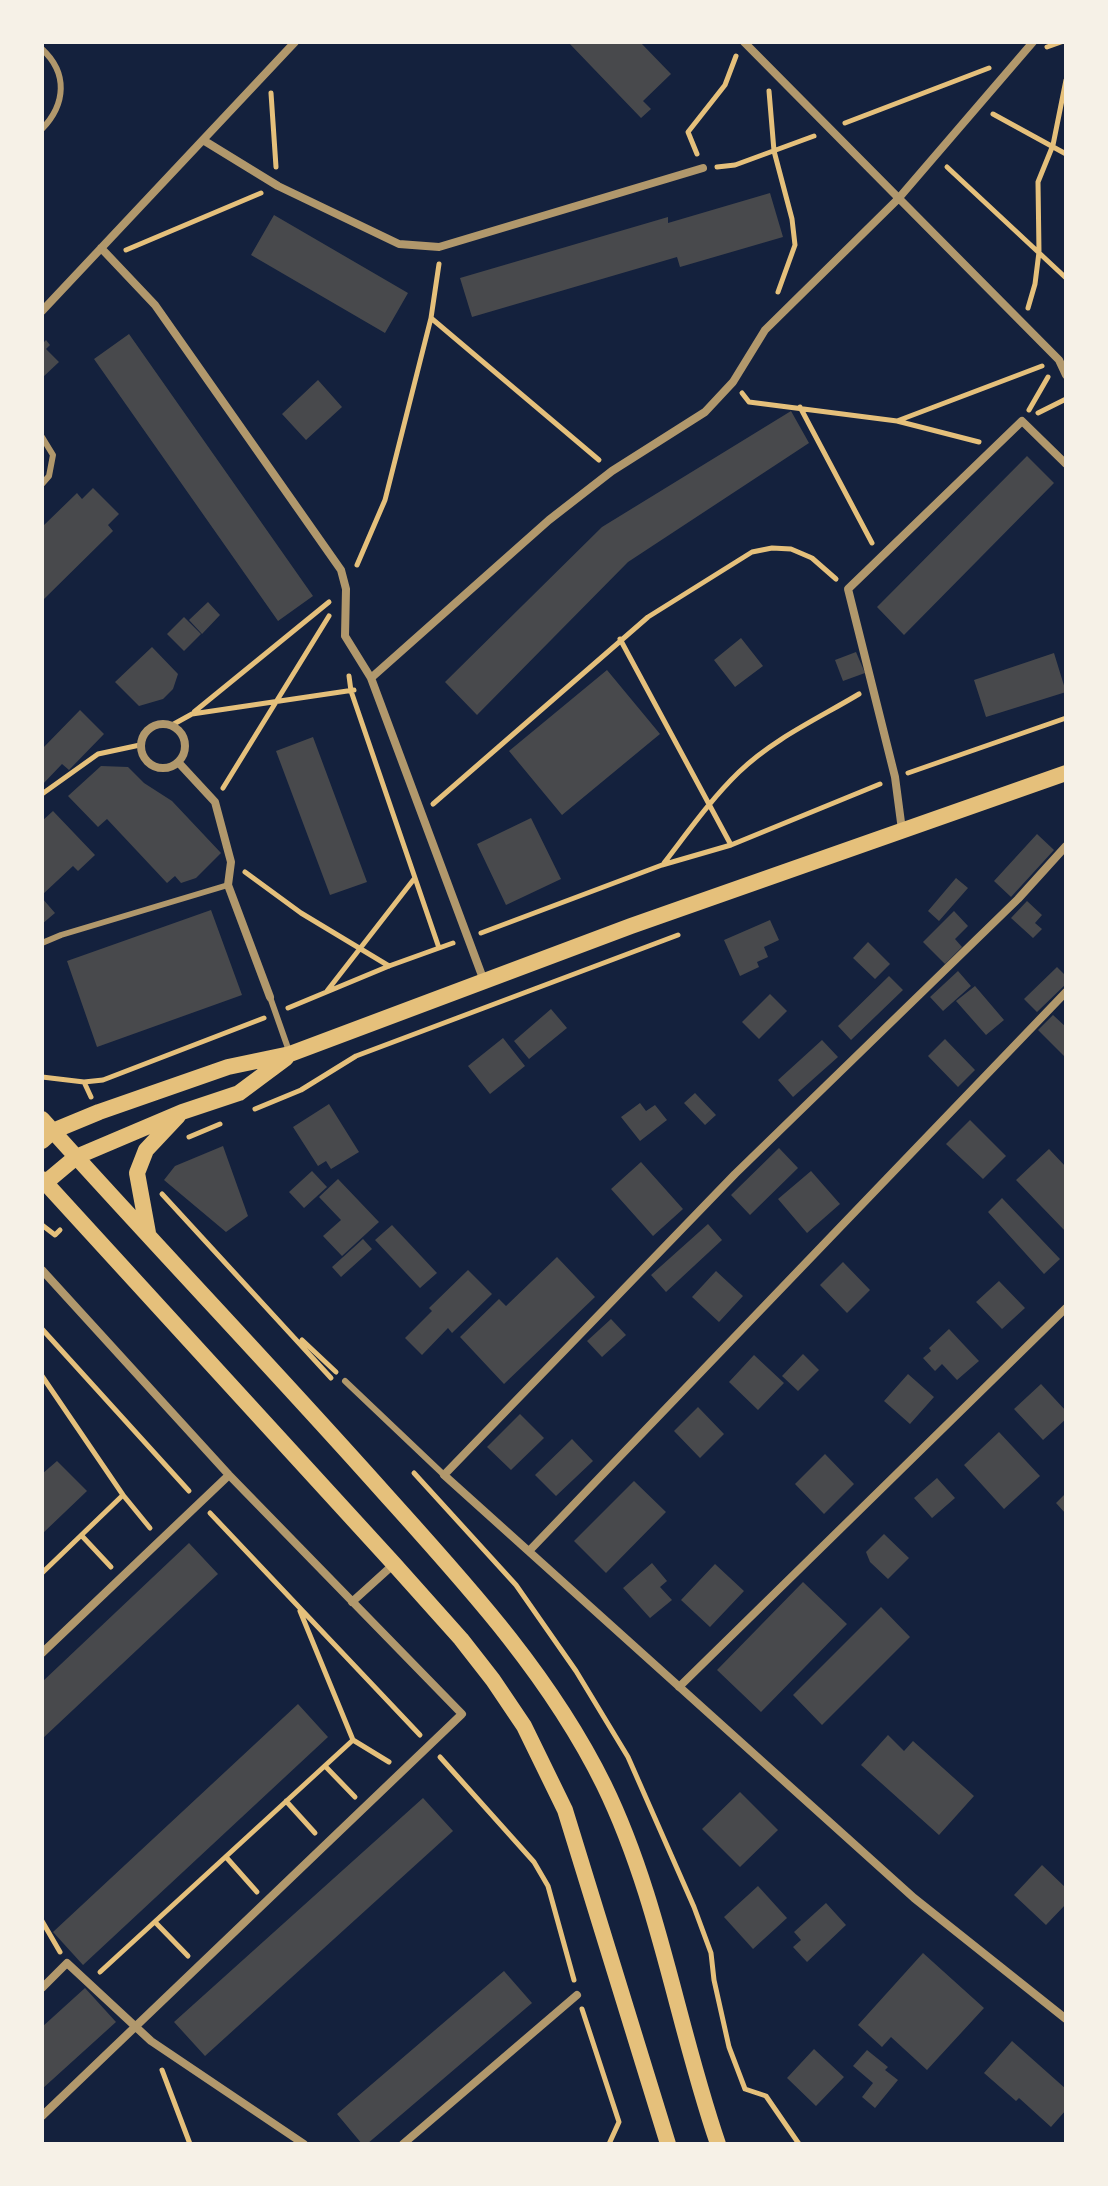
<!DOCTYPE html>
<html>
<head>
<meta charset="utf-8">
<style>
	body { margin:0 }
	#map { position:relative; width:1108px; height:2186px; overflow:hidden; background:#14213d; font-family:"PT Sans Narrow",sans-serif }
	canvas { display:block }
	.frame { position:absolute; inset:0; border:44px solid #f6f1e7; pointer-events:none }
</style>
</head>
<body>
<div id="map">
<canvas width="1108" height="2186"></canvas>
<div class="frame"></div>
</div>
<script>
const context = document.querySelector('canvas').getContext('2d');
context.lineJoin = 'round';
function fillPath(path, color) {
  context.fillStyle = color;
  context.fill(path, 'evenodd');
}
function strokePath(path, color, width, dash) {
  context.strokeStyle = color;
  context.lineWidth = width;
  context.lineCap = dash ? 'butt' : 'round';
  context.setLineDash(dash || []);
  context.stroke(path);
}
const building = new Path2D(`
	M568,42H640L671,74L643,101L651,109L641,118Z
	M770,193L783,237L680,267L677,257L472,317L460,278L668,217V223Z
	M274,215L408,293L385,333L251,255Z
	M129,334L313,596L278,621L94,359Z
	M46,340L50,345L46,349L59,362L42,378V344Z
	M318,380L342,407L306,440L282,414Z
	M791,411L809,443L628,562L477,715L445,682L602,527Z
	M1027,456L1054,483L904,635L877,607Z
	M93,488L119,514L108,525L113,531L42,601V527L77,493L82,499Z
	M208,602L220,615L202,634L189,620Z
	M184,617L201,634L184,651L167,634Z
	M741,638L763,666L735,687L714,660Z
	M152,647L178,674L173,689L163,699L139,706L115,682Z
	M856,652L865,673L843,681L835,660Z
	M1054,653L1066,692L986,717L974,680Z
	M607,670L660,734L562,815L509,751Z
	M80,710L104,734L69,770L62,764L42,785V749Z
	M313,737L367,882L330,895L276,751Z
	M101,766L128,767L144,783L172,801L221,853L196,878L181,883L175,876L167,883L107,819L98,827L68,796Z
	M53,811L95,855L78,871L73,866L42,895V821Z
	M531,818L561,879L506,905L477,844Z
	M1037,834L1054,850L1011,897L994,881Z
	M956,878L968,888L939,921L928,911Z
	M42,898L55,913L42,924Z
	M1027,901L1042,915L1035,923L1042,929L1033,938L1011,918Z
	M211,910L242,995L97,1047L67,961Z
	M954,911L968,926L955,939L962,947L945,964L923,942Z
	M770,920L779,940L764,947L768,957L757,962L759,967L740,976L724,940Z
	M868,942L890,964L875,979L853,958Z
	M1057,967L1066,976V984L1037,1012L1024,999Z
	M958,971L971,986L943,1011L930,997Z
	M889,976L903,990L851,1040L838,1026Z
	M975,986L1004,1020L986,1035L956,1001Z
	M770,994L787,1011L759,1039L742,1022Z
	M551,1009L567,1028L529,1059L514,1041Z
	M1053,1015L1066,1027V1058L1038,1030Z
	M503,1038L525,1066L490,1094L468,1066Z
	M945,1039L975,1070L958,1087L928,1056Z
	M822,1040L838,1057L793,1097L778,1080Z
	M695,1093L716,1115L705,1125L684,1103Z
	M640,1103L646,1111L655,1105L667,1120L640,1141L621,1117Z
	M329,1104L359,1152L331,1169L326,1161L318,1166L293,1127Z
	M970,1120L1006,1156L983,1179L946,1144Z
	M223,1146L248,1216L226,1232L164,1180L175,1166Z
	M779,1148L798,1168L750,1215L731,1195Z
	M1049,1149L1066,1167V1232L1016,1180Z
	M641,1162L683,1209L653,1236L611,1189Z
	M312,1171L327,1187L304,1208L289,1192Z
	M811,1171L840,1204L807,1233L778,1199Z
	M338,1179L379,1222L342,1256L323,1236L341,1220L319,1197Z
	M1002,1198L1060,1259L1044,1274L988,1212Z
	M708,1224L722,1240L666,1292L651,1275Z
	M392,1225L437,1273L420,1288L375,1240Z
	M363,1239L372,1249L341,1277L332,1267Z
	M557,1257L595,1297L504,1384L460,1337L499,1299L506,1306Z
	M843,1262L870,1290L847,1313L820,1285Z
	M468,1270L492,1294L452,1333L448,1328L422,1355L405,1338L432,1311L429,1308Z
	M716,1271L743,1296L719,1322L692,1297Z
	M999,1281L1025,1308L1002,1329L976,1302Z
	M611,1319L626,1335L602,1357L587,1341Z
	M949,1329L979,1361L957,1380L942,1364L935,1371L923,1358L931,1351L929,1348Z
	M803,1354L819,1370L798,1391L782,1376Z
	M754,1355L784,1383L758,1410L729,1382Z
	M908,1374L934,1397L910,1424L884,1401Z
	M1041,1384L1066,1411V1419L1043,1440L1014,1409Z
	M698,1407L724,1434L700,1458L674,1431Z
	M520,1414L544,1438L511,1470L487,1447Z
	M999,1432L1040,1476L1004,1509L964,1465Z
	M572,1439L593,1461L556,1496L535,1475Z
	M825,1454L854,1484L824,1514L795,1484Z
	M57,1461L87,1491L42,1534V1474Z
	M937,1478L955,1498L932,1518L914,1498Z
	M634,1481L666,1512L606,1573L574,1541Z
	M1066,1493V1514L1056,1503Z
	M884,1534L909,1558L888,1579L870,1562L866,1552Z
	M189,1543L218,1574L42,1739V1682Z
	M652,1563L667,1581L660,1587L672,1600L650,1618L623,1588Z
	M715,1564L744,1591L710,1627L681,1600Z
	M803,1582L847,1624L761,1712L717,1670Z
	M881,1607L910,1637L822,1725L793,1695Z
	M298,1704L328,1737L83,1965L53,1932Z
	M888,1735L904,1751L913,1741L974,1796L939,1835L861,1765Z
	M740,1792L778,1830L740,1867L702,1829Z
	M423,1798L453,1831L205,2056L174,2022Z
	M1042,1865L1066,1888V1904L1046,1925L1014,1895Z
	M758,1886L787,1918L753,1949L724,1917Z
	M826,1903L846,1925L807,1962L793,1947L801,1940L794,1932Z
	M923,1953L984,2008L927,2070L891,2037L882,2047L858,2025Z
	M504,1971L532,2003L367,2144H362L337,2114Z
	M85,1988L116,2022L42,2089V2027Z
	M1012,2041L1066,2089V2110L1051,2127L1019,2098L1016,2101L984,2073Z
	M814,2049L844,2077L816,2106L787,2078Z
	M867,2050L888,2067L885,2070L898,2080L875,2108L862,2097L873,2083L853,2066Z`);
const path = new Path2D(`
	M1047,47L1061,42
	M769,91L774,151L792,219L795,245L778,292
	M271,93L276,167
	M993,114L1066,154
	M845,123L989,68
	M697,154L688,132L725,85L736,56
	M717,167L735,165L814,136
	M947,167L1066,278
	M126,250L261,193
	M1028,308L1035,284L1039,252L1038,182L1053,145L1066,80
	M431,318L599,460
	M742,393L749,402L897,421L979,442
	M800,407L872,543
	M1029,410L1048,377
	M1038,413L1066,399
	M897,421L1042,366
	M357,565L385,500L431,318L439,264
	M620,639L731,845
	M349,676L351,691L439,948
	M194,712L329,602
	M172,725L192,714L354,690
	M908,773L1066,718
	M223,788L329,616
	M42,794L98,754L140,745
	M433,804L648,617L752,552L772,548L791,549L812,558L836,579
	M664,863C688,832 711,799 739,772C773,739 819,718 859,694
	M245,872L301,913L389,966
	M481,933L662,865L731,845L880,784
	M327,991L414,879
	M288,1008L389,966L453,943
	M42,1077L84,1082L91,1097
	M84,1082L103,1080L264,1018
	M255,1109L301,1090L356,1056L678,935
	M189,1137L220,1124
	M162,1194L331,1378
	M42,1225L55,1235L60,1230
	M42,1329L189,1491
	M302,1340L336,1372
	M42,1376L123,1495L42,1573
	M414,1473L516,1585L576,1671L628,1757L694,1907L711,1953L714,1980L729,2047L745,2089L766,2096L799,2144
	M123,1495L150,1528
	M210,1513L420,1735
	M82,1536L111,1567
	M353,1740L389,1762
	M440,1757L534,1862L548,1886L574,1980
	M325,1766L355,1797
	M286,1801L315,1833
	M226,1857L257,1892
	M42,1921L60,1952
	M155,1922L188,1956
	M100,1972L353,1740L300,1611
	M582,2009L619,2122L609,2144
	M162,2070L190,2144`);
const service = new Path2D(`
	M42,49C68,73 66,104 42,129
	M42,437L53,455L49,476L42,484
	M42,943L61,935L228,885
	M270,997L289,1051
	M345,1381L444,1475`);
const minor = new Path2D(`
	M744,42L1059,360L1066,375
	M203,140L278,186L399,244L439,247L703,168
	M101,248L155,305L341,570L346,589L345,636L371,678L484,981
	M42,311L295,42
	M371,678L549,520L612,471L705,412L733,382L765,330L898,199L1033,42
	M141 746a22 22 0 1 1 44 0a22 22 0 1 1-44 0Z
	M178,762L215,802L231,862L228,885L270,997
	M902,830L895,777L848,589L1022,421L1066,464
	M1066,846L1018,899L735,1174L444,1475L914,1898L1066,2019
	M42,1270L229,1475L462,1714L42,2116
	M530,1550L1066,992
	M352,1602L394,1564
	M42,1653L229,1475
	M679,1687L1066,1308
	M42,1988L67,1963L151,2041L304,2144
	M403,2144L577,1995`);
const secondary = new Path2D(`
	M42,1119C155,1245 273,1368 386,1495C467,1585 550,1675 604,1785C659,1898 677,2025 718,2144
	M42,1141L53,1131L99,1112L228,1067L290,1054L631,926L1066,773
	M42,1179L394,1564L461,1639L493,1680L524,1726L565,1810L668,2144
	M45,1183L76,1157L182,1112L239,1093L286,1058
	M148,1233L137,1173L146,1150L178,1116`);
fillPath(building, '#48494c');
strokePath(path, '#e5c07b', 5);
strokePath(service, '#b1986c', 6);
strokePath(minor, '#b1986c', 8);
strokePath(secondary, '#e5c07b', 16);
</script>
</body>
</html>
